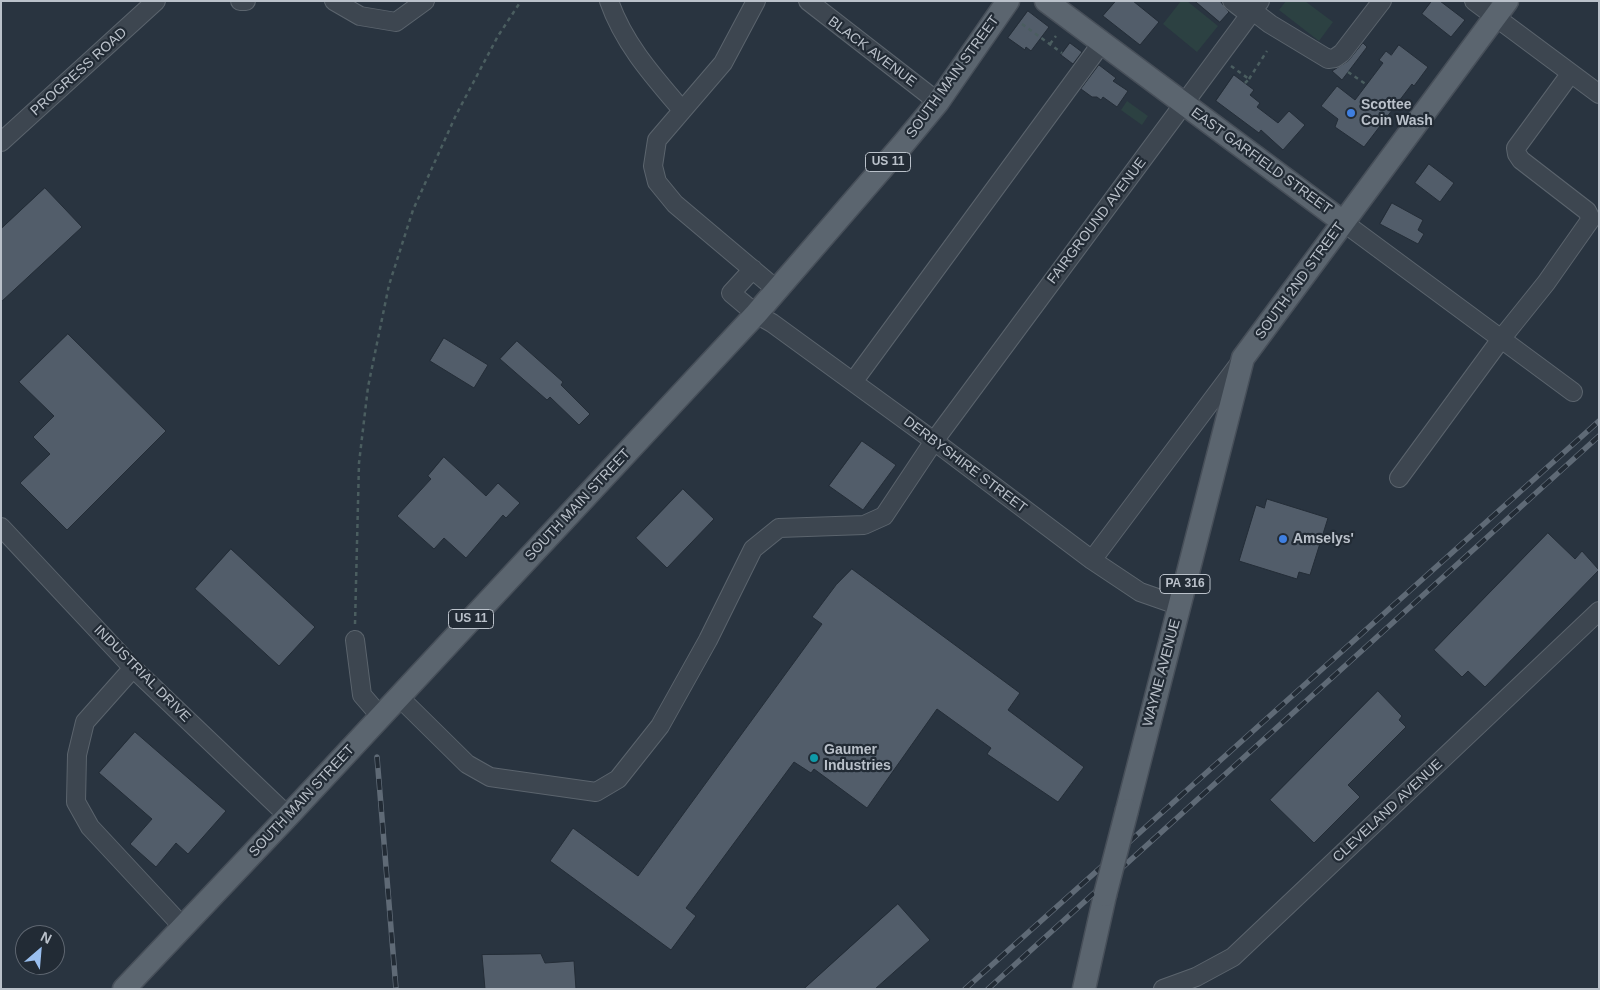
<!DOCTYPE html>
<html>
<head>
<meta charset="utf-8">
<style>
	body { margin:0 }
	#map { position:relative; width:1600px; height:990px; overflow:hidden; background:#293440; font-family:Helvetica,sans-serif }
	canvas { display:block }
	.frame { position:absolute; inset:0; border:2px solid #bac1ca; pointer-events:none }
	.north { position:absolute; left:15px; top:925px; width:50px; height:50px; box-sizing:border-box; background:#222b35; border:1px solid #5f6771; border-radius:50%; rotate:27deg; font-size:14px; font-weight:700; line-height:20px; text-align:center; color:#bac1ca }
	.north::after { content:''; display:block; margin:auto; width:18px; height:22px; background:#9abfef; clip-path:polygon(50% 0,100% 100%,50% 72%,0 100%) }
</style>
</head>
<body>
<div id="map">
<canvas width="1600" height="990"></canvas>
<div class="frame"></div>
<div class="north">N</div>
</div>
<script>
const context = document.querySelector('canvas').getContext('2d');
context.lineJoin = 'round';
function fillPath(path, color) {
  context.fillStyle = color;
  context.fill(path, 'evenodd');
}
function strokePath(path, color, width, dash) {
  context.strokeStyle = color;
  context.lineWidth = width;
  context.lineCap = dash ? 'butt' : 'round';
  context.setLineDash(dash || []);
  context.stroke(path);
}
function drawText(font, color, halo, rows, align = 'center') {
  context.font = font + ' Helvetica,sans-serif';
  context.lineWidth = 4.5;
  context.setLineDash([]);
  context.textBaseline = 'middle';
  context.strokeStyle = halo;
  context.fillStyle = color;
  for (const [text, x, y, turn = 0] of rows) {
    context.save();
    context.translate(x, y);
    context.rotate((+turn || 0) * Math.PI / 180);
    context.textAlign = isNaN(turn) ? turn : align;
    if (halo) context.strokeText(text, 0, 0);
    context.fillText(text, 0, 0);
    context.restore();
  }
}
const green = new Path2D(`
	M1181,1H1187L1218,26L1197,52L1163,24Z
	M1286,1H1305L1333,22L1319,41L1279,10Z
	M1127,101L1148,116L1142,125L1121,110Z`);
const building = new Path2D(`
	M1116,1H1133L1159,22L1140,45L1103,16Z
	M1195,1H1220L1229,12L1220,22Z
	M1432,1H1440L1465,20L1451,37L1422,14Z
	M1028,11L1049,27L1031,51L1026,47L1025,50L1008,38Z
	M1070,43L1082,52L1073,64L1061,55Z
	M1363,43L1367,47L1342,80L1332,71L1348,61Z
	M1399,45L1428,67L1414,86L1412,84L1364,147L1335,127L1338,119L1321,106L1337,86L1355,100L1383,63L1379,60L1386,51L1391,55Z
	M1099,65L1116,78L1113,81L1128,91L1117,107L1103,97L1101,100L1097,97H1092L1081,89Z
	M1234,75L1254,90L1250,95L1260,103L1257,107L1278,123L1289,111L1305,125L1283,150L1261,130L1259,133L1216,101Z
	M1429,164L1454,183L1440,202L1415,183Z
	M45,188L82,227L1,302V229Z
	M1392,203L1423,220L1418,230L1424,234L1418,244L1380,224Z
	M68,334L166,431L67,530L20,483L50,454L33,437L54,416L19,382Z
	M444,338L488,365L474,388L430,361Z
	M517,341L563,382L561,385L590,414L579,425L550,397L547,400L500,359Z
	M862,441L896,465L863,510L829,486Z
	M444,457L486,496L498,483L520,503L506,518L503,515L466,558L444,538L434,549L397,516L431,479L428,476Z
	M683,489L714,519L667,568L636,538Z
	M1267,499L1328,518L1310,575L1299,572L1297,579L1239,561L1256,505L1264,508Z
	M1548,533L1575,559L1582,551L1599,570L1485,687L1468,671L1462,677L1434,650Z
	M231,549L315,627L279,666L195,589Z
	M852,569L1020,693L1008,710L1084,767L1058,802L987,754L991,748L937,709L867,808L814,769L811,773L794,762L686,908L696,916L671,950L550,861L573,828L638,876L822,624L812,617L836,585Z
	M1378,691L1402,716L1399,720L1406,727L1348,785L1360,797L1314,843L1270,800Z
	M135,732L226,811L188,854L176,843L156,867L130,844L152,819L99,773Z
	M898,904L930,940L875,989H804Z
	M541,954L545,963L574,961L576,989H485L482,955Z`);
const path = new Path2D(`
	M1022,24L1062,53
	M1050,44L1056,36
	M1231,66L1249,79L1245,83
	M1348,72L1367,85
	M1249,79L1267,51
	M355,624L359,463L368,387L389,285L413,210L456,115L498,36L521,1`);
const minor = new Path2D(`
	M240,1H246
	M334,1L360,16L396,22L425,1
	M609,1C624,44 653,76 682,110
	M756,1L723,63L657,140L653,166L657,182L675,204L777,290
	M808,1L938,102
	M1232,1L1250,15
	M1474,1L1599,94
	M1253,11L1270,24L1328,59L1335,58L1342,53L1382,1
	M1,142L156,1
	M1343,222L1573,392
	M753,269L731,293L756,314L772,323L934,441L1092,560L1140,592L1180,606
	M853,382L1101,44
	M1399,478L1501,339L1546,283L1591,219L1587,211L1521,160L1517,154L1516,148L1571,73
	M1,527L133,668L288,816
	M1092,560L1239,364
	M355,640L362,695L381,717
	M133,668L85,722L77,755L76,802L90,827L183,927
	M399,697L467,764L490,777L596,792L618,779L660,726L708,640L753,549L779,528L864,525L884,516L934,441L1260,1
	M1163,989L1196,977L1233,957L1599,611`);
const major = new Path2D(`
	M1046,1L1343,222
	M1127,810L1243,358L1507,1
	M124,989L288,816L756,314L904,143L938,102L1008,1
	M1084,989L1105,895`);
const rail = new Path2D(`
	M377,757L396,989
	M965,989L1599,421
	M988,989L1599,436`);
const majorBridge = new Path2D(`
	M1105,895L1127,810`);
const markers = [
	[1351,113,5,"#3f7fe0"],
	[1283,539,5,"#3f7fe0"],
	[814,758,5,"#0f9aa8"]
];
const shields = [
	[888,162,45],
	[1185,584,50],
	[471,619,45]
];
const shieldNames = [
	["US 11",888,162],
	["PA 316",1185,584],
	["US 11",471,619]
];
const streetNames = [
	["BLACK AVENUE",872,52,37],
	["PROGRESS ROAD",79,72,-42],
	["SOUTH MAIN STREET",953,77,-54],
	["EAST GARFIELD STREET",1261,161,36],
	["FAIRGROUND AVENUE",1097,221,-53],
	["SOUTH 2ND STREET",1300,281,-54],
	["DERBYSHIRE STREET",965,465,37],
	["SOUTH MAIN STREET",578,505,-47],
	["WAYNE AVENUE",1162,673,-75],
	["INDUSTRIAL DRIVE",142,674,45],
	["SOUTH MAIN STREET",302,801,-47],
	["CLEVELAND AVENUE",1388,811,-43]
];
const poiNames = [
	["Scottee",1361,105],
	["Coin Wash",1361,121],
	["Amselys'",1293,539],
	["Gaumer",824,750],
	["Industries",824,766]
];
fillPath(green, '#2c4142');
fillPath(building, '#525d6a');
strokePath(building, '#242d37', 1);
strokePath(minor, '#5b646d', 20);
strokePath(major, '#474f59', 25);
strokePath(path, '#4b5e60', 2.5, [4, 4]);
strokePath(minor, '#3d4650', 18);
strokePath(major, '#5b656f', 22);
strokePath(rail, '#5f6a76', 5.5);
strokePath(rail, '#222b35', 4, [11]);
strokePath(majorBridge, '#474f59', 25, []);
strokePath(majorBridge, '#5b656f', 22);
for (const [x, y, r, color] of markers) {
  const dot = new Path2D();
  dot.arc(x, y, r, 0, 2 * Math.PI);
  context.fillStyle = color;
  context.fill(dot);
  strokePath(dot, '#222b35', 2);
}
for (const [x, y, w] of shields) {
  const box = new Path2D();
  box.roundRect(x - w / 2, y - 9.5, w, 19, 4);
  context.fillStyle = '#222b35';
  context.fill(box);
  strokePath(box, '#bac1ca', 1);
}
drawText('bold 12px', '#bac1ca', null, shieldNames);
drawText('14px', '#bac1ca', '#222b35', streetNames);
drawText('bold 14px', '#bac1ca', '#222b35', poiNames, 'left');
</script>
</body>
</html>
